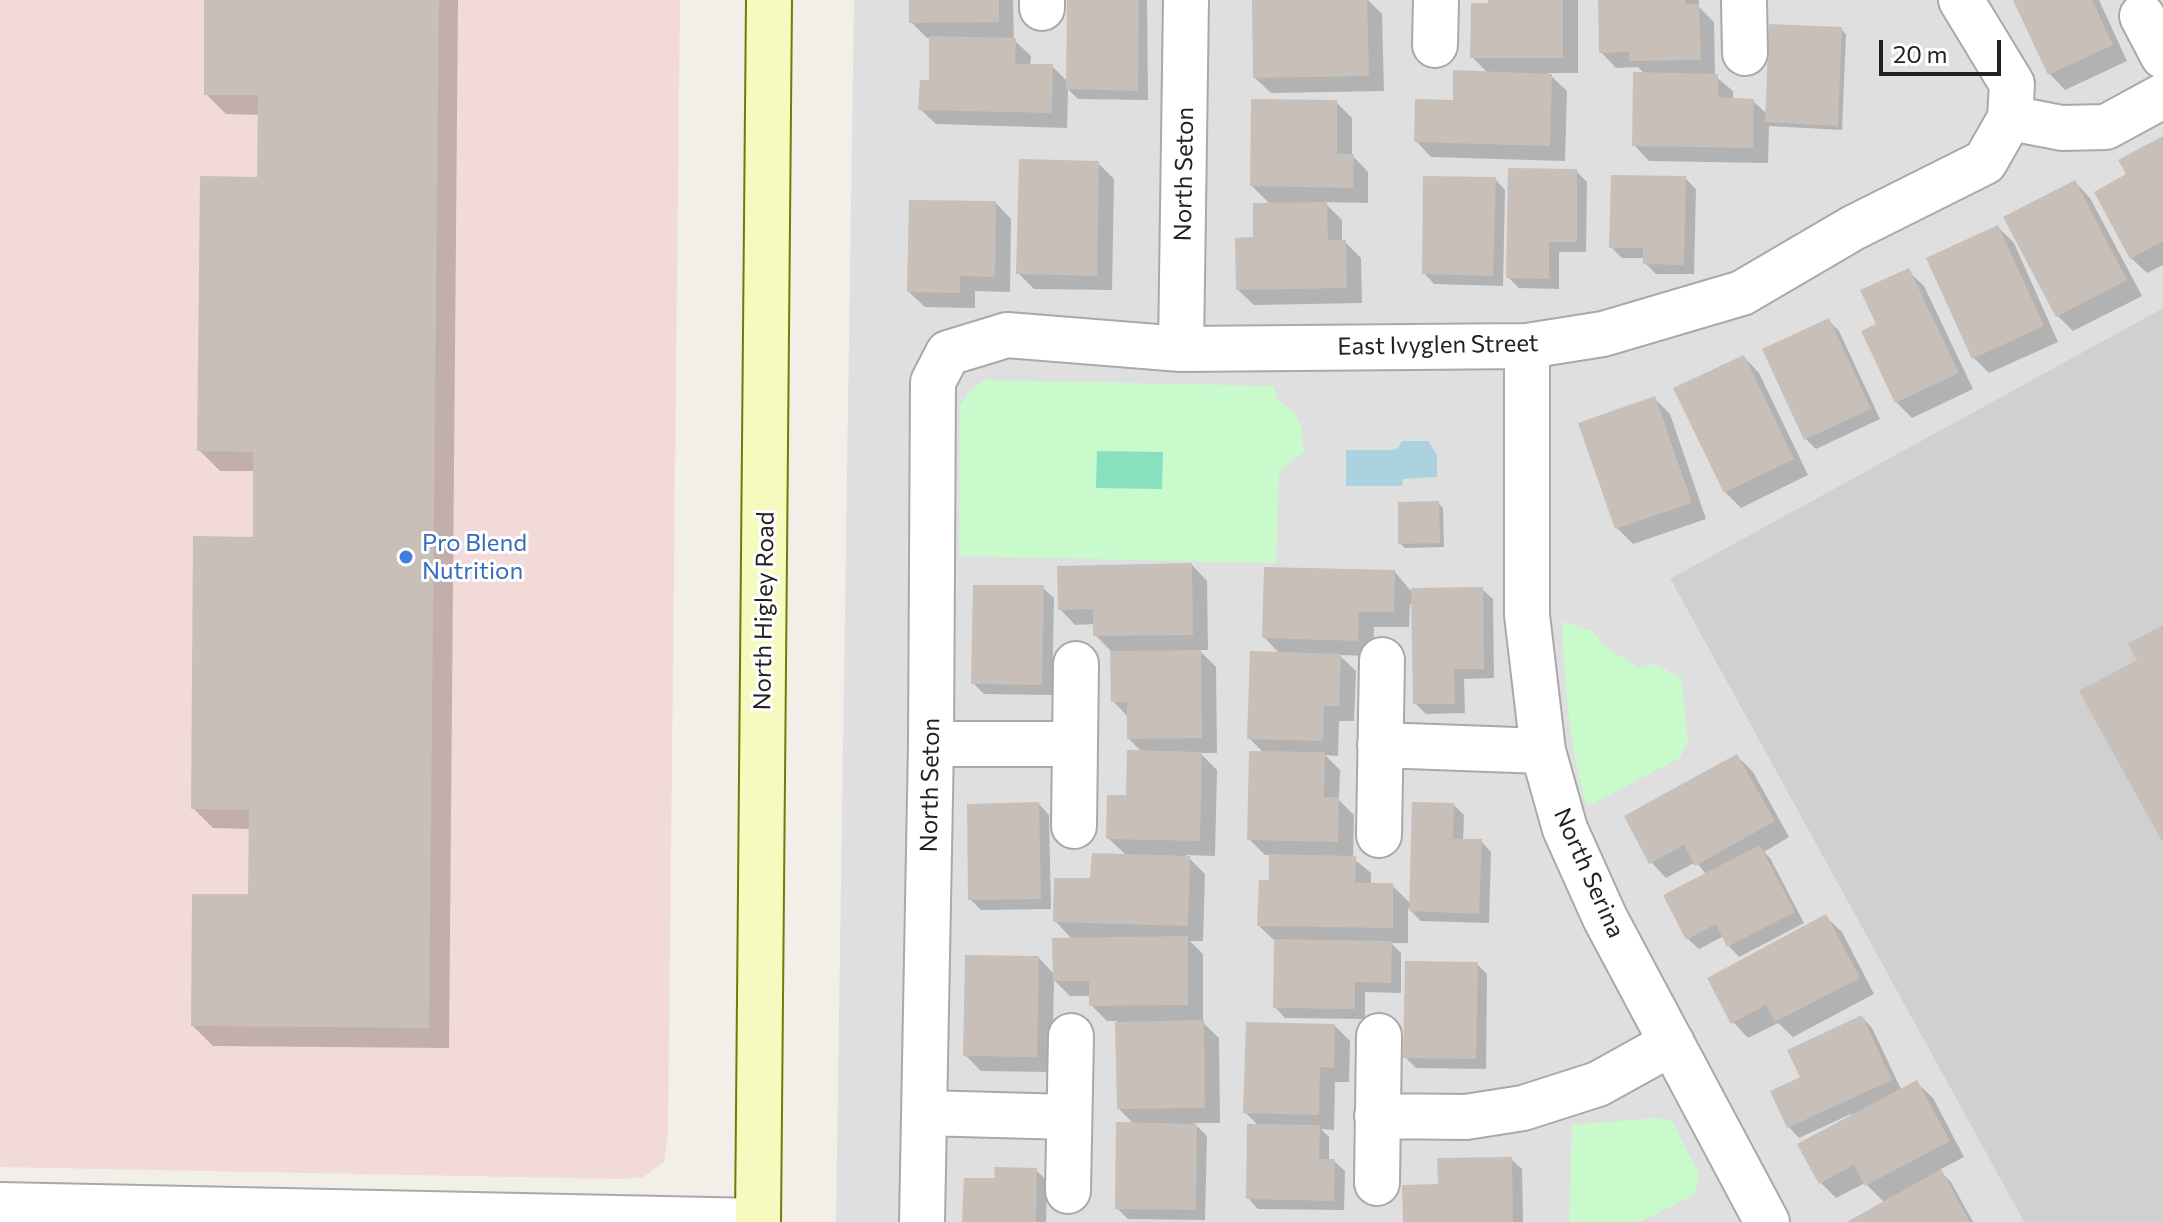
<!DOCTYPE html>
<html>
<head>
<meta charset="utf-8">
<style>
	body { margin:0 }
	#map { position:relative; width:2163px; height:1222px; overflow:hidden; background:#f2efe9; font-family:Commissioner,sans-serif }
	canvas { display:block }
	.scale { position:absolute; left:1879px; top:40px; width:122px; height:36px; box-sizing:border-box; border:4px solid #222; border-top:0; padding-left:10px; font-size:24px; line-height:28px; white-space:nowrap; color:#222; -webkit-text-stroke:6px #fff; paint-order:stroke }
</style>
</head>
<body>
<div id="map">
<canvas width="2163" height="1222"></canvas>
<div class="scale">20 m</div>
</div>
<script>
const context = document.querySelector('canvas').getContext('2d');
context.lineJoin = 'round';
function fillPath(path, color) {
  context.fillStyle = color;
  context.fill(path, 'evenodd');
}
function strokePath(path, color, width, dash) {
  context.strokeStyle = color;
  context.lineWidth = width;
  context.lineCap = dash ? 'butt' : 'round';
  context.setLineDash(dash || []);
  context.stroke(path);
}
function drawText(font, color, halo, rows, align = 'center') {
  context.font = font + ' Commissioner,sans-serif';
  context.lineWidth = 6;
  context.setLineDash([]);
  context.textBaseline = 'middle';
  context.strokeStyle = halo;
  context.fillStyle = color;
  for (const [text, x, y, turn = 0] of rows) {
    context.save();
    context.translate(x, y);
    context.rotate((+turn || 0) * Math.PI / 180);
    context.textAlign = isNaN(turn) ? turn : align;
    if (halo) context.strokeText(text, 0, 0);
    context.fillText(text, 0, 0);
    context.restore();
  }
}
const residential = new Path2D(`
	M854,0H2163V308L1670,580L2024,1222H836Z`);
const commercial = new Path2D(`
	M0,0H680L668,1134L664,1162L643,1177L619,1179L0,1167Z`);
const religious = new Path2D(`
	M2163,308V1222H2024L1670,579Z`);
const park = new Path2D(`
	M985,380L1274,386L1277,400C1302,415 1302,424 1304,452L1279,471L1276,563L959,556L960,406L968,392Z
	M1562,621L1592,631L1604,646L1640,668L1654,664L1681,677L1688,741L1680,758L1587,806C1569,745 1565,684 1562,621Z
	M1655,1118L1672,1121L1699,1174L1695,1194L1640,1222H1569L1572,1125Z`);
const pitch = new Path2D(`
	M1097,451L1163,452L1162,489L1096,488Z`);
const water = new Path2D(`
	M1402,441H1428L1437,455V477L1403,479L1402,486H1346V450H1393L1398,448Z`);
const shadow = new Path2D(`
	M206,0H458L449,1048L213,1046L193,1026L250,896L251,829L213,828L193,808L255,539V471H220L199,450L259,179L260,115L226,114L206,94Z
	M911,0H1013L1014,40L1031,56L1030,66H1052L1068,82L1069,0H1147L1148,100L1078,99L1068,89L1067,128L936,124L920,109L931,82V38H927L911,22Z
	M1254,0H1368L1382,14L1384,91L1271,93L1255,78Z
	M1490,0H1578V73H1548L1567,91L1565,161L1431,157L1416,141L1455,102L1489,74L1472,57Z
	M1600,0H1699V7L1714,22L1715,76L1733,91V100L1753,101L1767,114L1841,29L1846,34L1842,130L1769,126L1768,163L1649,161L1634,145L1645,74L1638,67L1616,68L1601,52Z
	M2015,0H2099L2127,61L2065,90L2050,74Z
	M1336,102L1352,118V155L1368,172V203L1324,202L1342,220V242H1345L1361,258L1362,303L1254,305L1238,290L1255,239L1271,205L1252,186Z
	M2163,138V265L2147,273L2131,258L2129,175Z
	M1098,163L1114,179L1112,290L1034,289L1018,273Z
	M1576,171L1587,182L1586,252H1559V289L1519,288L1508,277Z
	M1685,178L1696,189L1694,274H1656L1645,263V258H1622L1611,247Z
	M1495,179L1505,190L1503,286L1434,284L1424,273Z
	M2075,182L2090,198L2142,296L2073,331L2058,316Z
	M996,203L1011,219L1010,292L975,291V308L925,307L909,292Z
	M1998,227L2014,243L2058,342L1989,373L1973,357Z
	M1908,271L1924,286L1973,389L1912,418L1896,402Z
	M1829,321L1839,331L1880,419L1816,449L1805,438Z
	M1744,357L1759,373L1808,475L1741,508L1725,492Z
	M1655,399L1670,414L1706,519L1633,544L1617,528Z
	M1438,503L1443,508L1444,547L1405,548L1400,543Z
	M1192,565L1207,581L1208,650H1199L1216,667L1217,753H1200L1217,770L1215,856L1186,855L1205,874L1203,941H1190L1203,954V1020H1200L1219,1038L1220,1123H1194L1207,1136L1205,1220L1128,1219L1117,1208L1135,1125L1119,1109L1117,1021H1107L1091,1005V996H1070L1054,980L1052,1072L981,1071L965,1055L1039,958L1054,974L1073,940L1055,921L1092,881L1127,856L1108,838L1127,798L1143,753L1129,739V718L1113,701L1111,651L1095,635V624L1075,625L1060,609Z
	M1395,572L1410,590L1482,589L1493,599L1494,678L1464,679L1465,713L1426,714L1415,703L1414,604H1410L1409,627H1374L1373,656L1339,655L1356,671L1354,721H1339L1338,756L1325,755L1340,770L1339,800L1354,815L1353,858L1371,873V885H1392L1411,904L1454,805L1464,815L1463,841H1481L1491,852L1489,923L1421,921L1408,908V943H1391L1401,953V993L1365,992V1019L1285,1018L1275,1007L1276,942L1259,926L1271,882V855H1265L1249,839L1264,753L1249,738L1280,654L1264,637Z
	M1043,588L1054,598L1052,695L984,694L973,683Z
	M1737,756L1753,772L1789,837L1764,852L1770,858L1804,923L1739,957L1729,946L1724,936L1699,949L1688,939L1707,875L1696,862L1666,878L1651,862Z
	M1039,804L1049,815L1051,909L981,910L970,899Z
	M1826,917L1842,932L1874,994L1793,1037L1778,1023L1748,1038L1733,1022Z
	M1477,964L1487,974L1486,1069L1416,1068L1405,1057Z
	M1862,1017L1872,1028L1902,1091L1917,1083L1933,1098L1964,1157L1939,1170L1951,1182L1973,1222H1851L1885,1203L1865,1183L1836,1198L1820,1182L1853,1117L1851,1114L1799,1138L1789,1127L1802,1078Z
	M1335,1026L1350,1041L1349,1082H1335L1334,1130L1321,1129L1329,1137V1161H1334L1345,1171L1344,1210L1258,1209L1248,1198L1259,1126L1245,1112Z
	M1511,1159L1522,1169L1523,1222H1405L1440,1186Z
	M1036,1170L1047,1181L1046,1222H964L997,1180Z`);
const building = new Path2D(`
	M204,0H439L429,1028L191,1026L192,894H248L249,810L191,809L193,536L253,537V452L197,451L200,176L257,177L258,95H204Z
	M909,0H999V22L909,23Z
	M1067,0H1139L1138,91L1066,89Z
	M1252,0H1367L1369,76L1253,78Z
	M1488,0H1563V58H1470L1471,3H1488Z
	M1598,0H1685V4H1699L1701,60L1629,61V52L1599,53Z
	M2013,0H2092L2113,45L2048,75Z
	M1769,24L1842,27L1838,126L1765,122Z
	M929,36L1016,38L1015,64H1053L1052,113L918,110L920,80H929Z
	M1453,70L1552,74L1550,146L1414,142L1415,99L1453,100Z
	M1633,72L1718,74V97L1754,99L1753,148L1632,146Z
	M1251,99L1337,100V154H1354L1353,188L1250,186Z
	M2163,136V241L2130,259L2094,192L2126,174L2118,160Z
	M1019,159L1099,161L1097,276L1016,274Z
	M1508,168L1577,169V242H1549V279L1506,278Z
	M1611,175L1686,176L1684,265L1643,264V248H1609Z
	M1423,176L1496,177L1493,276L1422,274Z
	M2075,180L2127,280L2056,317L2003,217Z
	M909,200L996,201L995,277L960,276V293L907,292Z
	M1327,202L1328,240H1346L1347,288L1236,290L1235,238L1253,237V203Z
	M1998,225L2044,326L1972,359L1926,258Z
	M1909,268L1959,373L1895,403L1861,331L1876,324L1860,290Z
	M1829,318L1871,409L1804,440L1762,349Z
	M1744,355L1794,459L1724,493L1673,388Z
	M1655,396L1692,503L1615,529L1578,423Z
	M1439,501L1440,543L1398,544V502Z
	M1192,563L1193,635L1093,636V609L1058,610L1057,566Z
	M1264,567L1395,570L1394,612H1359L1358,641L1262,638Z
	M973,585H1044L1042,685L971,684Z
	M1483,587L1484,669H1454L1455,704H1413L1411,588Z
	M2163,625V843L2079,691L2137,660L2128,644Z
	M1201,650L1202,738L1127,739V702H1111L1110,651Z
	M1250,651L1341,654L1339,706H1324L1323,741L1247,739Z
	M1127,750L1202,752L1200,841L1106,839L1107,795H1126Z
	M1249,751L1325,752L1324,797H1339L1338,842L1247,840Z
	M1737,754L1775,821L1695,866L1684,845L1649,864L1624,816Z
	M1039,802L1041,899L968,900L967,804Z
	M1412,802L1454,803L1453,839H1482L1479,914L1409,911Z
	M1760,845L1795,912L1727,947L1716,924L1686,940L1663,895Z
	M1092,853L1190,856L1188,926L1053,922L1054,878H1090Z
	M1269,854L1356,856L1355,883H1393V928L1257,926L1259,880H1269Z
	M1826,914L1860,978L1775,1022L1766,1005L1731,1024L1707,978Z
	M1188,936V1005L1089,1006V981H1053L1052,938Z
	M1274,939L1392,941L1391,983L1355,982V1009L1273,1008Z
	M965,955L1039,956L1037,1057L963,1056Z
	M1405,961L1478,962L1476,1059L1403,1058Z
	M1862,1015L1892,1080L1787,1128L1770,1091L1800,1077L1787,1050Z
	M1204,1020L1205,1108L1117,1109L1115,1022Z
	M1246,1022L1335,1024L1334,1068L1320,1067L1319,1115L1243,1113Z
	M1917,1080L1950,1141L1865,1186L1854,1165L1819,1184L1797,1144Z
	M1116,1122L1197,1124L1196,1210L1115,1209Z
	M1247,1124L1320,1125L1319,1159H1335L1334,1201L1246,1199Z
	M1512,1157L1513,1222H1403L1402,1185L1438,1184L1437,1158Z
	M994,1167L1037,1168L1036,1222H962L964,1178H995Z
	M1941,1169L1970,1222H1847Z`);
const street = new Path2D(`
	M1744,0L1745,53
	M1042,8V0
	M2142,16L2163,56
	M1435,45L1436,0
	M2010,118L2062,128L2106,127L2163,96
	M1527,346V615L1543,751L1565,829L1605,918L1767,1222
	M1181,349L1186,0
	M931,744H1075
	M1380,745L1543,751
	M1074,826L1076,664
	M1379,835L1382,660
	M924,1113L1069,1117
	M1377,1116L1466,1117L1523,1108L1598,1084L1672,1043
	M1377,1183L1379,1036
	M1068,1191L1071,1036
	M0,1205L758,1221
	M922,1222L931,744L933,382L948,353L1007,335L1181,349L1527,346L1603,334L1742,293L1853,228L1985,162L2010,118L2012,84L1961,0`);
const secondary = new Path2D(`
	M758,1222L769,0`);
const markers = [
	[406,557,8,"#3f7fe0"]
];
const streetNames = [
	["North Seton",1184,174,-89],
	["East Ivyglen Street",1438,345,-1],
	["North Higley Road",764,611,-89],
	["North Seton",930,785,-89],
	["North Serina",1589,873,66]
];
const shopNames = [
	["Pro Blend",422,543],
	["Nutrition",422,571]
];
fillPath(residential, '#e0dfdf');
fillPath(commercial, '#f2dad9');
fillPath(religious, '#d0d0d0');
fillPath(park, '#c8facc');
fillPath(pitch, '#88e0be');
fillPath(water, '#aad3df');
fillPath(shadow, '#0003');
fillPath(building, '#c7bfb8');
strokePath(street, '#a9a9a9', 48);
strokePath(secondary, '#707d05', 48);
strokePath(street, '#fff', 44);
strokePath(secondary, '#f7fabf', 44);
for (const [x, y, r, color] of markers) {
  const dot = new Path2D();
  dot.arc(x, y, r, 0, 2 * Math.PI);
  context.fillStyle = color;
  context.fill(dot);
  strokePath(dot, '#fff', 3);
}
drawText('24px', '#222', '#fff', streetNames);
drawText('24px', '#366cbe', '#fff', shopNames, 'left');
</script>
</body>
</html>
